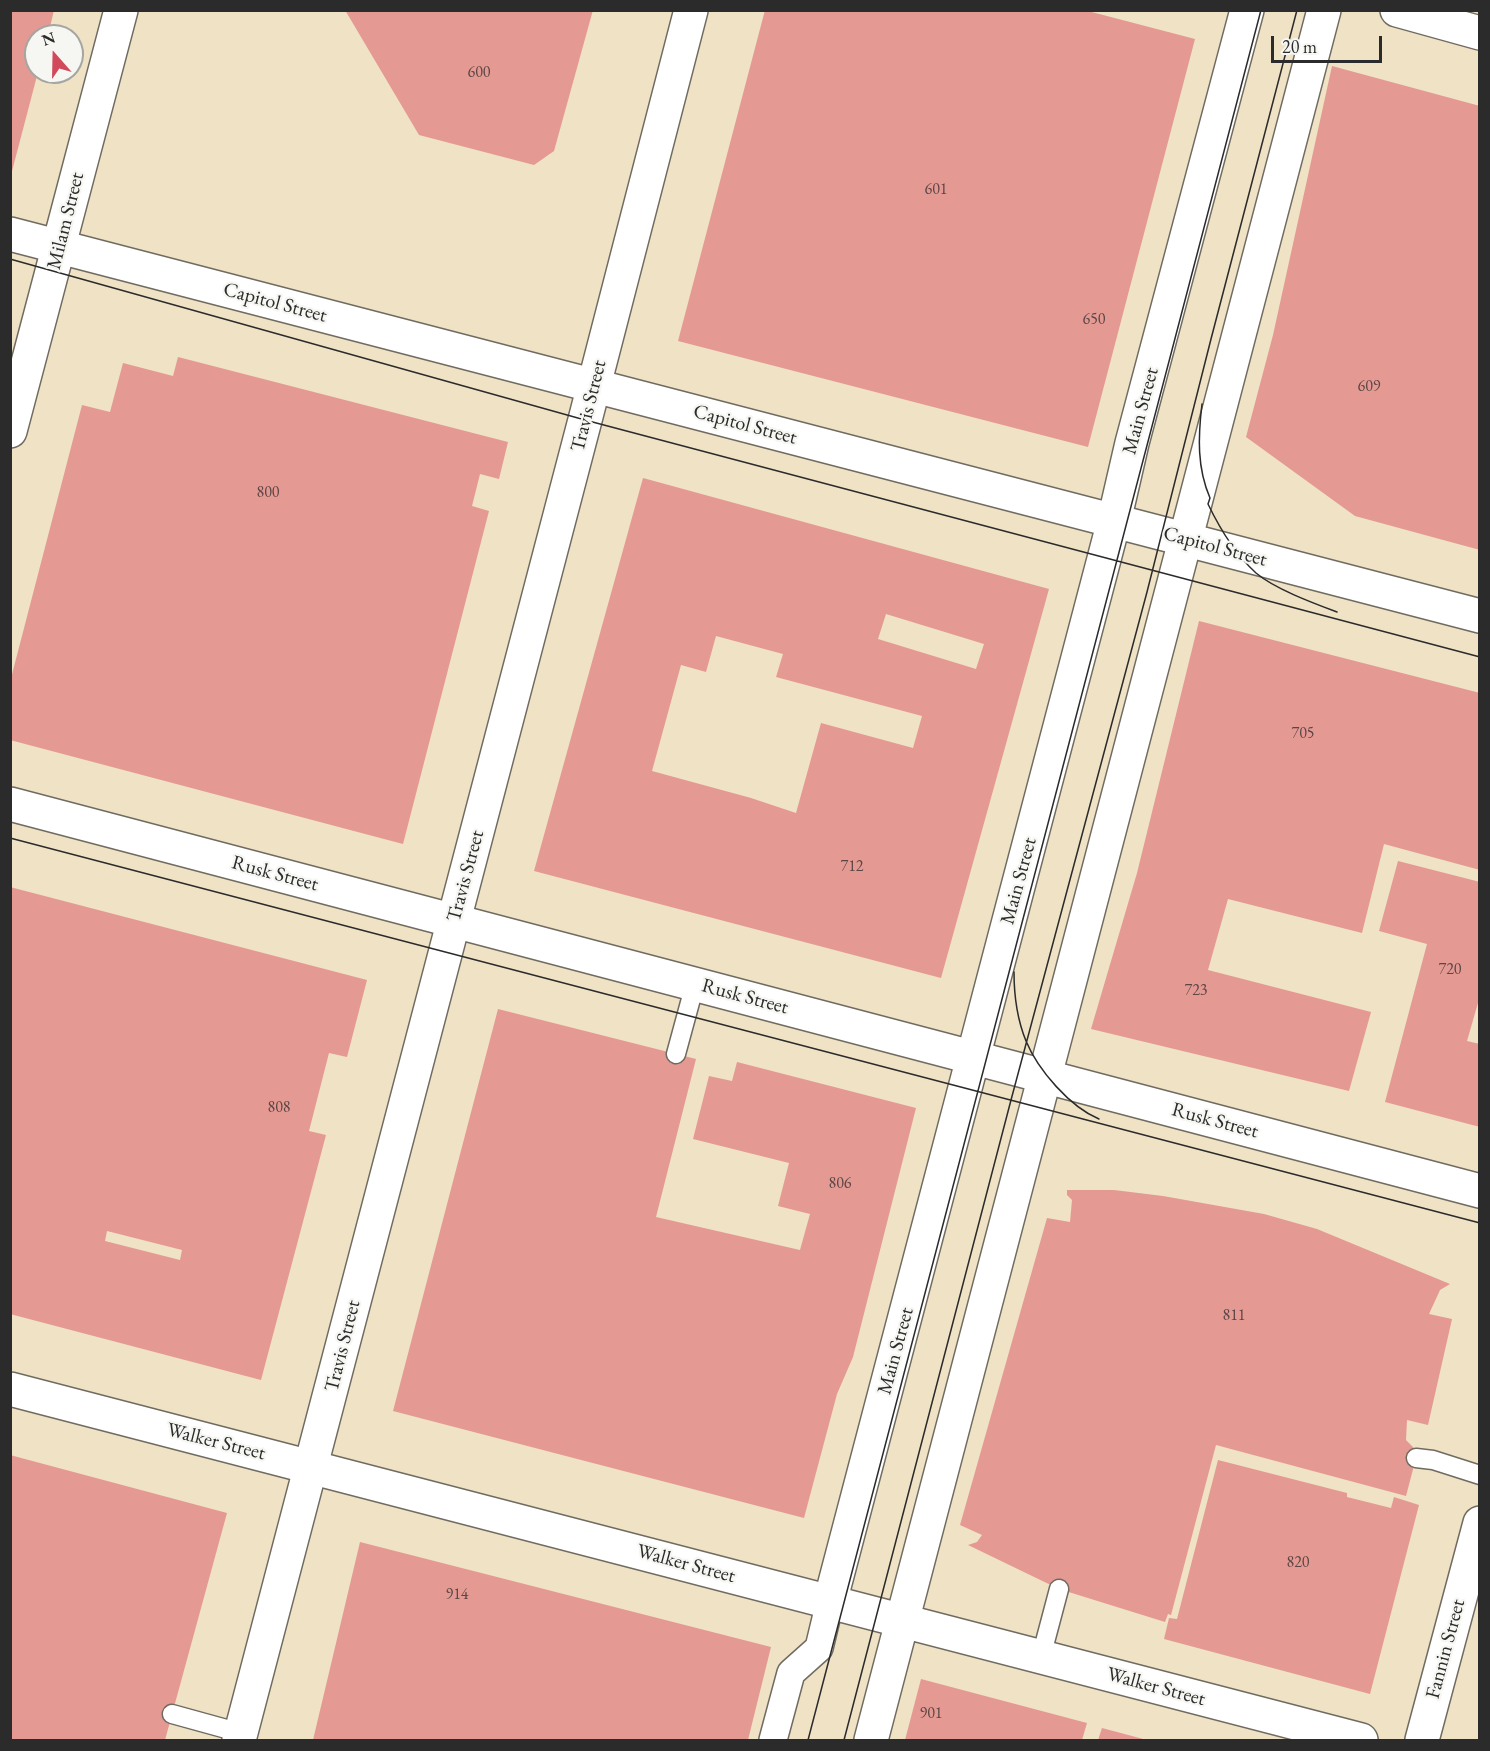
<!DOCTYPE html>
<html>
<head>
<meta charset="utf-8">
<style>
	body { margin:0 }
	#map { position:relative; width:1490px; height:1751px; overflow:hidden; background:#efe2c5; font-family:"EB Garamond",serif }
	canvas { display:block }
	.frame { position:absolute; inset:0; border:12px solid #2b2b2b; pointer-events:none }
	.north { position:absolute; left:24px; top:24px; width:60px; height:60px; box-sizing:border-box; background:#f6f6f2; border:2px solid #a5a5a2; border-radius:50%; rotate:340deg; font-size:16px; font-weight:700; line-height:24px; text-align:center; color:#2b2b2b }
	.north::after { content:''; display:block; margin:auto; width:21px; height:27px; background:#d1495b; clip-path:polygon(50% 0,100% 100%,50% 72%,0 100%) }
	.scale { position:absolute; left:1271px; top:36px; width:111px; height:27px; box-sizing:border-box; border:3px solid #2b2b2b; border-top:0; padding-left:8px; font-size:18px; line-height:21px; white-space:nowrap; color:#2b2b2b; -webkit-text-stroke:4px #f6f6f2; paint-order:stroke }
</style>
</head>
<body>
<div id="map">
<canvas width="1490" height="1751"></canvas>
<div class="frame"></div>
<div class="north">N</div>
<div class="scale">20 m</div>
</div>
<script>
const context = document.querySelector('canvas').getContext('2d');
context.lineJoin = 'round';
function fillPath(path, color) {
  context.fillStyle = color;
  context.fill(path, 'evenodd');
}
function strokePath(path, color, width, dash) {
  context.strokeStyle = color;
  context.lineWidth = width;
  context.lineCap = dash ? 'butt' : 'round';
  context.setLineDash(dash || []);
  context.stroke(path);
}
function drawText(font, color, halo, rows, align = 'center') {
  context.font = font + ' "EB Garamond",serif';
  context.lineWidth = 4.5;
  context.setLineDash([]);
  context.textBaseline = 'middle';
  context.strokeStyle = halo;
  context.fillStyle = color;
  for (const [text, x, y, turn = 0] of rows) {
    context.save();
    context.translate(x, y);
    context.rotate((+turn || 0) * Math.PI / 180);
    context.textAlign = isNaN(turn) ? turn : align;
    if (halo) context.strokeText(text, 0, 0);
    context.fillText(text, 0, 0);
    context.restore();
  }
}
const building = new Path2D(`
	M10,10H54L48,36H36V72H38L11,175Z
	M345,10H593L554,151L534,165L419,135Z
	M765,10H1084L1195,39L1088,447L678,341Z
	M1332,66L1480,106V550L1355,516L1246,437L1273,335Z
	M178,357L508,442L499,479L480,474L472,506L489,511L403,844L10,740V682L82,405L110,412L123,363L173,376Z
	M643,478L1049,589L941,978L534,871ZM886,614L984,644L976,669L878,639ZM716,636L783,654L776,677L922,716L913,748L821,723L796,813L751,798L652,771L681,665L706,672Z
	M1199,621L1480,693V870L1384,844L1362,933L1228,899L1208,970L1371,1012L1349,1091L1091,1029L1137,873Z
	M1398,861L1480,882V996L1467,1041L1480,1044V1127L1385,1102L1427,944L1379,931Z
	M10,887L367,980L347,1057L329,1053L309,1131L326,1135L261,1380L10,1314ZM107,1231L182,1250L180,1260L105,1241Z
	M498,1009L696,1059L656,1217L800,1250L810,1214L778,1206L789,1163L693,1139L709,1076L732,1081L737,1062L916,1108L853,1357L837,1394L804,1518L393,1411Z
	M1067,1190H1114L1163,1196L1264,1214L1317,1229L1450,1284L1440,1290L1429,1314L1452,1319L1428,1425L1407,1420L1406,1440L1413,1447L1416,1458L1406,1496L1216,1445L1171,1615L1168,1614L1165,1622L1059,1589L968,1545L977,1542L982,1535L960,1525L1047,1218L1070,1222L1072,1200L1067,1195Z
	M10,1455L227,1513L165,1740H10Z
	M1218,1460L1347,1493V1497L1391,1508L1394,1497L1419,1505L1370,1694L1164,1639L1169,1618L1177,1619Z
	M360,1542L771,1647L748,1740H313Z
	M921,1679L1087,1723L1082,1740H905Z
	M1102,1728L1147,1740H1098Z`);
const service = new Path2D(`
	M676,1054L695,984
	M1416,1458L1433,1460L1480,1475
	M1041,1657L1059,1589
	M172,1714L241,1733`);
const pedestrian = new Path2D(`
	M773,1740L791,1673L819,1648L830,1602`);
const tertiary = new Path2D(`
	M10,234L1480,616
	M10,804L1480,1191`);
const secondary = new Path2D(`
	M1397,10L1480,33
	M10,431L121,10
	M10,1389L1361,1740
	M830,1602L1114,521L1132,443L1247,10
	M239,1740L585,420L691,10
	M871,1740L1324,10`);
const primary = new Path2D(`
	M1422,1740L1480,1523`);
const tram = new Path2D(`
	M10,259L585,420L1480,657
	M1202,404C1198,437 1197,468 1210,498L1208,504C1220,529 1235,554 1256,573C1275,589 1313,603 1337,612
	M10,838L1480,1223
	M1014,972C1014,995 1017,1019 1026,1041C1038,1070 1070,1107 1099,1119
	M808,1740L1261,10
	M844,1740L1011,1100L1147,592L1211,339L1297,10`);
const numberNames = [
	["600",479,73],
	["601",936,190],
	["650",1094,320],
	["609",1369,387],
	["800",268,493],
	["705",1303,734],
	["712",852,867],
	["720",1450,970],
	["723",1196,991],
	["808",279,1108],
	["806",840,1184],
	["811",1234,1316],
	["820",1298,1563],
	["914",457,1595],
	["901",931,1714]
];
const streetNames = [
	["Milam Street",66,221,-76],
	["Capitol Street",275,303,15],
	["Travis Street",589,406,-76],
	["Main Street",1141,411,-75],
	["Capitol Street",745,425,15],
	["Capitol Street",1215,547,15],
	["Rusk Street",275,874,15],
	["Travis Street",466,876,-75],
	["Main Street",1019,881,-75],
	["Rusk Street",745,997,15],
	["Rusk Street",1215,1121,15],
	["Travis Street",343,1346,-76],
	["Main Street",896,1351,-75],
	["Walker Street",216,1442,14],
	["Walker Street",686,1564,15],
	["Fannin Street",1446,1649,-75],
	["Walker Street",1156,1687,15]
];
fillPath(building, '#e59993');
strokePath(service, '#706b61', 21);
strokePath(pedestrian, '#706b61', 30);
strokePath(tertiary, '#706b61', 36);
strokePath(secondary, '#706b61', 36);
strokePath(primary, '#706b61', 36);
strokePath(service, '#fff', 18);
strokePath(pedestrian, '#fff', 27);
strokePath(tertiary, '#fff', 33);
strokePath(secondary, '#fff', 33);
strokePath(primary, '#fff', 33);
strokePath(tram, '#2b2b2b', 1.5);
drawText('16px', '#5a4645', null, numberNames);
drawText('20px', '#2b2b2b', '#f6f6f2', streetNames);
</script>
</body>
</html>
